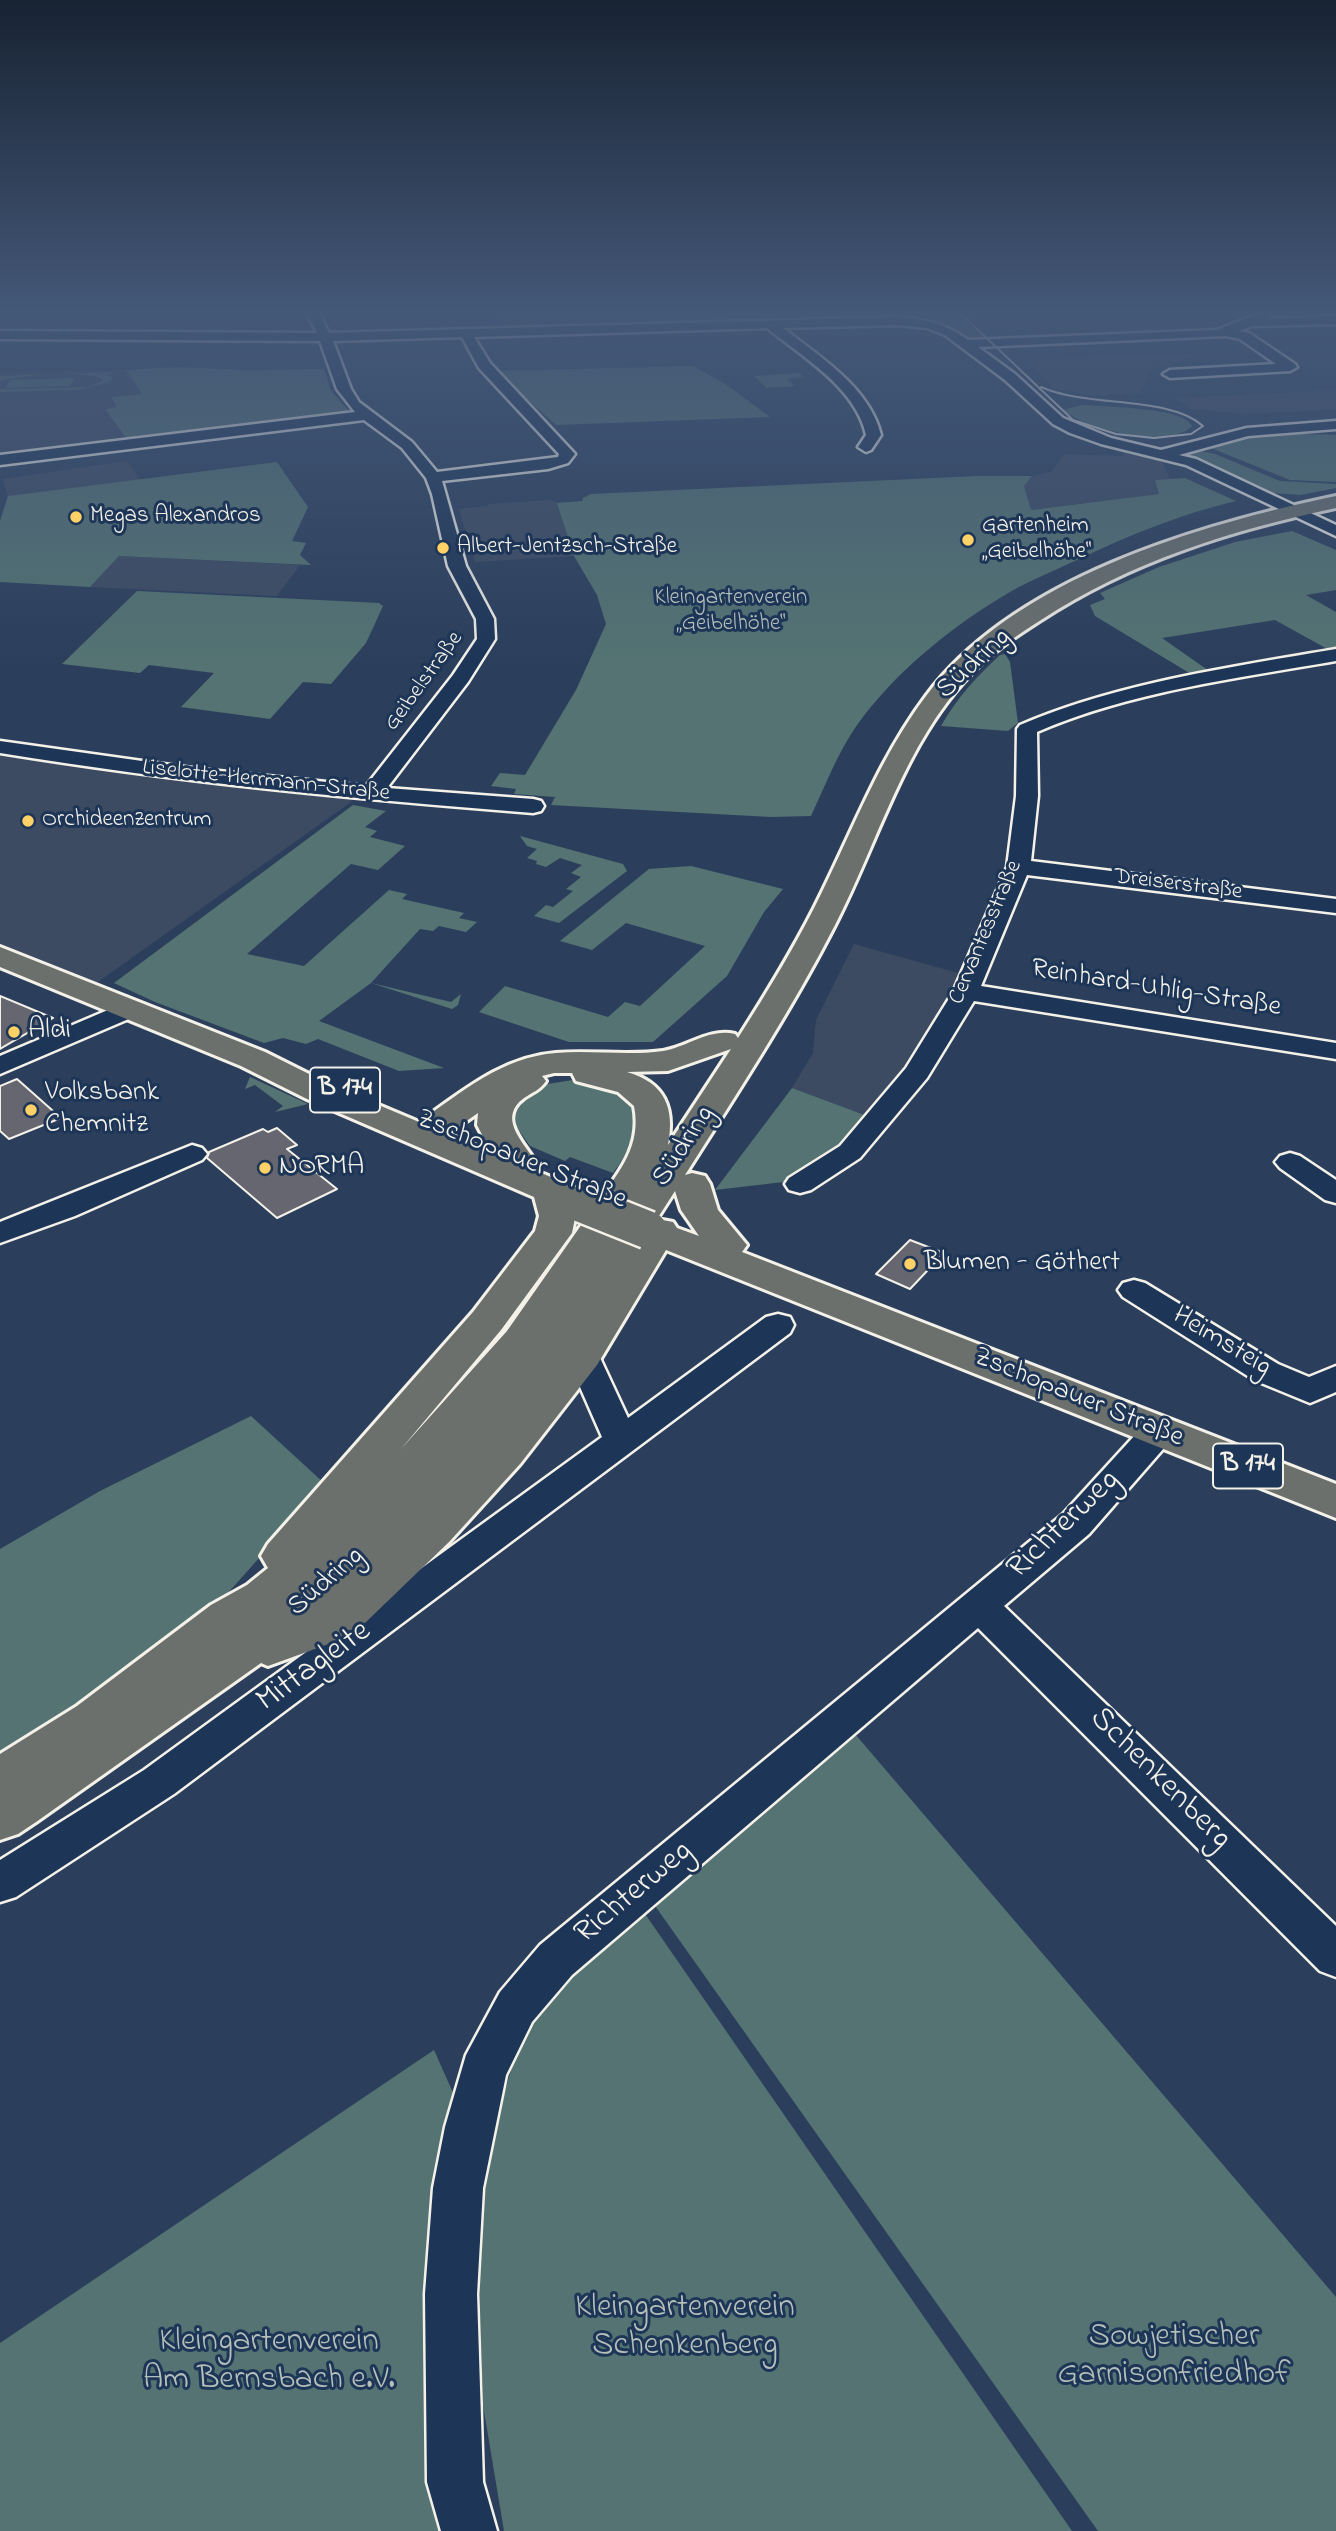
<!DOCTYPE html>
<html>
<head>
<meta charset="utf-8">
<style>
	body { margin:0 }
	canvas { display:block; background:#2b3f5c }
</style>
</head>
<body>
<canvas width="1336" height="2531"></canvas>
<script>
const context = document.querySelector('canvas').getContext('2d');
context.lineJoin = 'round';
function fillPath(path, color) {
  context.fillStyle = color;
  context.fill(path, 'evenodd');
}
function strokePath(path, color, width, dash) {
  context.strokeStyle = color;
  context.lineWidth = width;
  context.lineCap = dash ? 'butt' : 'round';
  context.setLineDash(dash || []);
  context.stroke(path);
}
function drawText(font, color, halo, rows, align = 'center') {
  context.font = font + ' "Indie Flower",sans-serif';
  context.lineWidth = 6;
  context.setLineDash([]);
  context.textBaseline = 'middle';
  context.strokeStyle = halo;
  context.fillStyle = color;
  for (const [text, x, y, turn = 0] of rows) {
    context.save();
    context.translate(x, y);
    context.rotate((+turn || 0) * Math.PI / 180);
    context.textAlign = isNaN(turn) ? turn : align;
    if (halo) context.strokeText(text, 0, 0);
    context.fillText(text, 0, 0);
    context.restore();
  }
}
const built = new Path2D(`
	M500,309H658L664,327L515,331L502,327Z
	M1193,354L1196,356L1150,370L1141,393L1093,396L1054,388L1028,360Z
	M126,370L173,435L0,456V372Z
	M1336,390V410L1241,414L1192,409L1176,398Z
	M1123,453L1160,457L1170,479L1155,480L1160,494L1030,510L1024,486L1032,476L1051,472L1064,454L1122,456Z
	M127,461L140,480L8,496L3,479Z
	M551,500L557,503L574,556L475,562L459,509L488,506V504Z
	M119,556L300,565L277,596L90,587Z
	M0,752L354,795L351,802L95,984L0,947Z
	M854,944L979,979L878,1120L792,1088L813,1053L816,1020Z`);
const green = new Path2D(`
	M662,309H728L756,316L731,309L778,314L948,309L955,317L668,328Z
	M964,319L988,342L968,339L952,329L924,320Z
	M693,366L727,385L770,417L556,425L495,371Z
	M176,367L247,370L324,369L331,391L349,411L127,439L105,409L117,407L111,397L142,394L126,370Z
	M123,372L107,374L112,378L110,382L78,390L0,392V389L88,387L104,380C92,370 17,375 0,381V376Z
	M799,373L803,377L787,379L795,386L767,388L754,376Z
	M75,378L70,386L5,388L11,380Z
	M1082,405C1104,407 1184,407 1192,426C1170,450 1085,429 1063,410Z
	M1267,433L1336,435V482L1290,480L1206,446L1243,436Z
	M1191,449L1215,454L1280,481L1336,484V488L1300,495L1273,493L1185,453Z
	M277,462L308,507L292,541L306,543L300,555L311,565L119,556L90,587L0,582V521L8,496Z
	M977,476H1032L1024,486L1031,510L1159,494L1155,480L1185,478L1236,501C1181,514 1132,534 1081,558C1054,571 1025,582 1000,598C946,631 894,674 857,725C838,752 825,786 811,816L771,817L551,805L555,797L514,794L516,789L491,786L500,773L525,775L576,690L606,624L597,595L574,556L557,503L582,501L583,498L591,494Z
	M1292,531L1336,550V590L1306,595L1336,612V650L1331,651L1275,620L1162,638L1212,673L1196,677L1095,616L1090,605L1105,599L1100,593L1159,567L1235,542Z
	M137,591L379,603L383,606L366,643L331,684L303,682L270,719L181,707L214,673L149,665L140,673L62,664Z
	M1005,654L1010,662L1018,723L1008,731L941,726C957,698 976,677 1000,655Z
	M353,805L386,811L365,827L377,831L370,837L405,846L378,870L351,864L247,954L304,966L389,890L407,894L402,899L464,913L459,918L477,922L466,932L439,926L433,931L420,929L371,983L451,1002L461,994L458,1005L452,1009L371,983L319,1021L444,1068L399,1071L318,1039L306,1044L283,1038L264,1043L155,1002L114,983Z
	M520,836L623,864L627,871L559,923L534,916L546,905L553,907L573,891L566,889L581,877L571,873L582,865L560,858L546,867L536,864L537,861L527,858L537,849L527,846Z
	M691,866L783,889L764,912L727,976L653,1042H569L479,1012L505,986L608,1017L625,1002L640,1006L705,946L626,923L592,950L560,941L649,869Z
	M250,1077L308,1104L275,1112L283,1106L255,1085L245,1089Z
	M573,1080L615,1089L637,1105C639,1132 629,1152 613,1173L570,1157L565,1161L530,1146L505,1111L541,1085Z
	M792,1088L878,1120L792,1181L715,1190Z
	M251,1416L325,1484L194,1631L0,1767V1549L100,1491Z
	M855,1734L1336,2297V2531H1098L653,1903Z
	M643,1911L1072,2531H504L483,2405L479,2282L484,2188L494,2130L524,2024L574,1969Z
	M434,2050L458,2104L449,2531H0V2343Z`);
const building = new Path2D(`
	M0,996L53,1018L0,1049Z
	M17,1079L61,1118L9,1139L0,1131V1086Z
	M277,1128L297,1145L287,1149L337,1189L277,1218L207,1158L209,1152L263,1129L268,1132Z
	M910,1240L944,1253L910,1289L876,1274Z`);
const minor = new Path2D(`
	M305,309H317L329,333L897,317C925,320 945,323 968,340L1217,330L1269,309H1284L1268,319L1336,316V324L1252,326L1239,331L1249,333L1295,364L1297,367L1290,371L1170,378L1163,374L1170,370L1276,364L1240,339L1226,336L978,347L1015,374L1063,418L1111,438L1161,450L1247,428L1336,421V429L1248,436L1179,455L1196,459L1336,525V536L1186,465L1101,444L1070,433L1053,424L1005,380L945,335L927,328L897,325L783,328C819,356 870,388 881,435L871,450L866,452L858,447L866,435C856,388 803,357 767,328L474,337L490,363L575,454L568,463L548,469L442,481L466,566L494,619L495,639L468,682L387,788L533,799L541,801L544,806L541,811L533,813C354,799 177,782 0,753V741L199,769L366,786L453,675L477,639L476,619L448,566L432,494L426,478L402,448L364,420L0,465V455L355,412L337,389L320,341L0,339V331L317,333ZM462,337L479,368L559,454L558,457L437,472L412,442L359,402L351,389L333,341Z
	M1336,649V661C1238,678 1128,692 1037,732L1038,796L1031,861L1336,899V913L1027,875L981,986L1336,1043V1059L974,1001L927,1078L860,1158L811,1190L800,1193L789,1190L785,1184L789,1178L840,1146L906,1068L953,992L1007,867L1016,796L1017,729L1020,725C1117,683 1232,667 1336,649Z
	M129,1001L138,1003L142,1009L138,1015L0,1074V1056Z
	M192,1145L202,1148L207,1154L202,1160L75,1216L0,1243V1222Z
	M1290,1153L1300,1156L1336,1180V1203L1325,1200L1280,1168L1275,1162L1280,1156Z
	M1134,1280L1145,1283L1278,1364L1309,1377L1336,1366V1392L1310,1403L1254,1380L1123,1297L1118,1290L1123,1283Z
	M778,1314L790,1317L794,1325L790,1333L174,1794L16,1897L0,1902V1860L144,1770L602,1437L566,1355L571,1347L583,1344L595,1347L628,1418L766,1317Z
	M1159,1419L1171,1422L1176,1431L1171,1440L1089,1534L1004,1606L1336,1926V1977L1320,1971L978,1628L572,1975L532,2022L506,2075L483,2188L477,2294L483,2482L497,2531H441L427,2482L425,2294L433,2188L445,2127L466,2055L500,1992L540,1945L1063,1514L1147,1422Z`);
const major = new Path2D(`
	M1336,496V508C1232,530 1131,561 1041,620C1016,636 990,653 970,675C904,744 878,842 835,925C791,1011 737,1093 685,1175L692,1173L705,1176L710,1184L718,1210L747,1245L742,1252L1336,1484V1518L666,1250L597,1365L520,1464L449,1542L366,1622L337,1641L268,1666L261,1663L36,1822L18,1834L0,1840V1754L77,1706L211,1605L247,1585L268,1568L261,1556L268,1544L473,1312L535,1231L539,1216L534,1197L307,1099L241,1066L0,967V947L265,1052L331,1085L419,1122C462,1092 502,1057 556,1053C591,1050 628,1056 663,1051C688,1047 709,1028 735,1034L738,1038C768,991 798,942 822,892C855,825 881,756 926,696C1014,578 1198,525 1336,496ZM731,1049L668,1145C675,1108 665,1083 627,1072L668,1071ZM554,1073H572L576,1081L618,1092L634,1106C642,1145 620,1171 599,1200L596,1196L527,1167L534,1159C521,1140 498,1117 524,1098C533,1092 540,1090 546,1081L542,1076ZM478,1113L477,1125L491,1152L448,1134ZM675,1191L681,1210L699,1236L677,1228L673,1222L657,1219ZM576,1213L589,1214L507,1331L401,1449L501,1330L572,1233Z`);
const tram = new Path2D(`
	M956,309L1073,420L1116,434L1154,438L1191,434L1203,426C1168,395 1088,408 1041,387`);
const majorBridge = new Path2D(`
	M583,1204L648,1230`);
const markers = [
	[76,517,7,"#ffd166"],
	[968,540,7,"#ffd166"],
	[443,548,7,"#ffd166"],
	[28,821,7,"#ffd166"],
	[14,1032,7,"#ffd166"],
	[31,1110,7,"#ffd166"],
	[265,1168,7,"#ffd166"],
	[910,1264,7,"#ffd166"]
];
const farPoinames = [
	["Megas Alexandros",90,517],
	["Gartenheim",982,527],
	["„Geibelhöhe“",982,553],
	["Albert-Jentzsch-Straße",457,548],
	["Orchideenzentrum",42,821]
];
const farParknames = [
	["Kleingartenverein",731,599],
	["„Geibelhöhe“",731,625]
];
const farStreetnames = [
	["Geibelstraße",425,682,-54],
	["Liselotte-Herrmann-Straße",266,782,6],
	["Dreiserstraße",1178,886,7],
	["Cervantesstraße",987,933,-67]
];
const shields = [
	[345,1090,70],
	[1248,1466,70]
];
const shieldNames = [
	["B 174",345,1090],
	["B 174",1248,1466]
];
const streetNames = [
	["Südring",975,665,-43],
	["Reinhard-Uhlig-Straße",1156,990,9],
	["Südring",685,1147,-57],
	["Zschopauer Straße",521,1161,22],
	["Heimsteig",1221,1343,31],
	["Zschopauer Straße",1078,1399,22],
	["Südring",327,1583,-41]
];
const poiNames = [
	["Aldi",28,1032],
	["Volksbank",45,1094],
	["Chemnitz",45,1126],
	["NORMA",279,1168],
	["Blumen - Göthert",924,1264]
];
const nearStreetnames = [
	["Richterweg",1065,1526,-44],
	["Mittagleite",315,1668,-36],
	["Schenkenberg",1159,1780,45],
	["Richterweg",635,1894,-40]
];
const nearParknames = [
	["Kleingartenverein",685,2310],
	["Schenkenberg",685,2348],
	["Sowjetischer",1174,2339],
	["Garnisonfriedhof",1174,2377],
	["Kleingartenverein",269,2344],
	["Am Bernsbach e.V.",269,2382]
];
fillPath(built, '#3c4b62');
fillPath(green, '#547372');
fillPath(building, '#65666f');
strokePath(building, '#f4f1e8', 2);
strokePath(minor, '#f4f1e8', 5);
strokePath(major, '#f4f1e8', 6);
fillPath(minor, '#1d3557');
fillPath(major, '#6b706d');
strokePath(tram, '#f4f1e8', 2);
strokePath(majorBridge, '#f4f1e8', 42, []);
strokePath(majorBridge, '#6b706d', 37);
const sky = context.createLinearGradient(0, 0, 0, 663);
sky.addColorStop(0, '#182333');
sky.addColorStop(0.47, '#445878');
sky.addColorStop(1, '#44587800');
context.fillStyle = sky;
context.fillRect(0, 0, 1336, 663);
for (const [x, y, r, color] of markers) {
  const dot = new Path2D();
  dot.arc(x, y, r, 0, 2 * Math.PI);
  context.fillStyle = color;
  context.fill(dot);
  strokePath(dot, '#1d3557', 2.5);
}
drawText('23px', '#f4f1e8', '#1d3557', farPoinames, 'left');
drawText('23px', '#b4bfb9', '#1d3557', farParknames);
drawText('23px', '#f4f1e8', '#1d3557', farStreetnames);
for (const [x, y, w] of shields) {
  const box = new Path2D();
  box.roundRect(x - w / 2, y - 22.5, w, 45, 5);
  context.fillStyle = '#1d3557';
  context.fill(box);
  strokePath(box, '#f4f1e8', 2);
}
drawText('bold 26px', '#f4f1e8', null, shieldNames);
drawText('28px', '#f4f1e8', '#1d3557', streetNames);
drawText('28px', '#f4f1e8', '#1d3557', poiNames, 'left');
drawText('33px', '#f4f1e8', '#1d3557', nearStreetnames);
drawText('33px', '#b4bfb9', '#1d3557', nearParknames);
</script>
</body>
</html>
